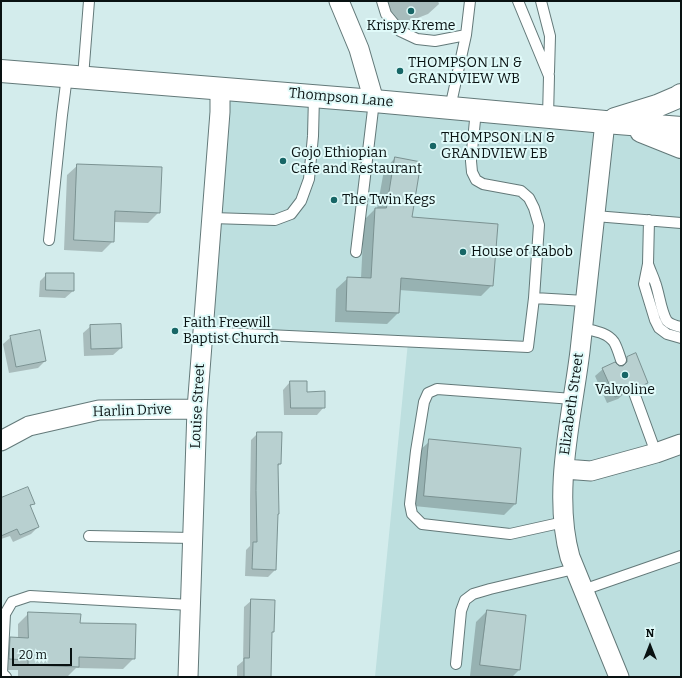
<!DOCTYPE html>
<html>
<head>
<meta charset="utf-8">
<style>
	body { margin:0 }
	#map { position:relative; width:682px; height:678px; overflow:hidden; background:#d3ecec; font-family:Bitter,serif }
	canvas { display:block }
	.frame { position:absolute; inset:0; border:2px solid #091212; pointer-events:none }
	.north { position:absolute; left:630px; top:626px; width:40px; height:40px; -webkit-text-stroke:3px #e0faf9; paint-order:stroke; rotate:0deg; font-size:11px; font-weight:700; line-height:16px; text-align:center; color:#091212 }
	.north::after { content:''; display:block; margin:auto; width:14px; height:18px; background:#091212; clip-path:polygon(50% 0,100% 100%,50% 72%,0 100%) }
	.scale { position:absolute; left:12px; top:648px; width:60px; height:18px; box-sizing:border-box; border:2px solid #091212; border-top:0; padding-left:5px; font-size:12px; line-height:14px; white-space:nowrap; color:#091212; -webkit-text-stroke:3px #e0faf9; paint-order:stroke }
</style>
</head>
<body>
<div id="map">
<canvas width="682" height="678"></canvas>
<div class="frame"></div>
<div class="north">N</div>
<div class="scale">20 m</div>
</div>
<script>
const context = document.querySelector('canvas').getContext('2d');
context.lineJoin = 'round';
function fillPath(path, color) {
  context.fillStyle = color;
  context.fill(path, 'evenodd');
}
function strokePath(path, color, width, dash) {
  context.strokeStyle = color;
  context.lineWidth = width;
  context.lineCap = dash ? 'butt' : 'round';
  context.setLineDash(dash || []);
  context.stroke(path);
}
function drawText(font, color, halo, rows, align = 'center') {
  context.font = font + ' Bitter,serif';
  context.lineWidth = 4;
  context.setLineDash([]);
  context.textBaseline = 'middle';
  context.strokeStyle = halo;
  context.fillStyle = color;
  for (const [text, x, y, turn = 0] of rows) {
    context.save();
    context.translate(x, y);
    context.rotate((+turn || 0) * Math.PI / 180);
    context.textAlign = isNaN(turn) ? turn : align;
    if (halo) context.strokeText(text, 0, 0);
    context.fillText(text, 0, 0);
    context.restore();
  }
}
const built = new Path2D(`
	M220,88L681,128V677H375L408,342L202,332Z`);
const shadow = new Path2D(`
	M382,1H438L439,4L428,14L392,28Z
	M395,158L410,218L492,285L481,296L399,290L398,313L387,324L335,322L336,289L348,278H361L364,220L375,209H377L384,170Z
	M78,165L159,212L148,223L114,222L113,241L102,252L64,250L67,175Z
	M47,274L73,291L65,298L39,297L40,281Z
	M91,326L121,348L113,355L84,356L83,333Z
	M11,337L45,361L38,368L9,373L3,344Z
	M627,358L647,382L640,390L631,394L626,390V392L618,399L607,403L595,376L603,369L620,368V365Z
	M290,382L306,393L324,407L317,415H284L283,390Z
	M258,433L280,464L277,467L278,514L277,515L275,570L268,577L245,576L246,550L250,546V499L251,440Z
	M430,441L515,504L504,515L414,506L419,451Z
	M1,499L33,503L30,507L38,527L31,534L13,542L10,536L1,539Z
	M252,600L273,631L271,633L270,677H237V666L243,661L244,607Z
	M487,611L525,616L519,670L512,677H478L470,676L476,622Z
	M29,613L134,658L123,669L76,668L67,677L18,676V670H1V648L11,638H18V624Z`);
const building = new Path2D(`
	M395,157L421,162L412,217L498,224L493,286L401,278L399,313L346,311L347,277L371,278L375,208H386Z
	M77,164L162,167L160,213L115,211L114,242L74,240Z
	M46,273H74V291L46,290Z
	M121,324L122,348L91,349L90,325Z
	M40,330L46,361L16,367L10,336Z
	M636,353L648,383L639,387L634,384H630L627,388V392L615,397L602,368L615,362L619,366H623L627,362V357Z
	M290,381H307V392L325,391V408H291Z
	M257,432H282L281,464H278L279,514H278L276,570L252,569L253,542H257L256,491Z
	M429,439L521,448L516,504L424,496Z
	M28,487L35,504L30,505L39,527L20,535L17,529L1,536V498Z
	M251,599L275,600L274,632H272L271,677H244V658H249Z
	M487,610L526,615L520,670L480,665Z
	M28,612L81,614L80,623L136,624L135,659L79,657V667L28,665V660L9,659L10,637L28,638Z`);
const service = new Path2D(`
	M382,1L386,14L400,31L417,39L435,41L466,35
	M518,1L549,76L548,117
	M541,1L550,36L549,72
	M83,77L89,1
	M450,108L466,35L470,1
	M476,110L471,161L472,172L476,180L483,184L521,191L529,198L534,208L539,225L534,298
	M595,216L681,223
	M212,218L275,220L291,214L301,201L309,179L313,136L314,96
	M649,220L648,264L644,284L655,320L659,328L667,334L681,338
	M49,240L62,115L67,76
	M356,252L374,101
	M648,264C650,270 653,276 655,282C659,292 661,312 667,321C671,325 676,326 681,327
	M582,328C593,331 607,332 614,342C617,347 619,354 621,360
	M202,332L528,347L534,298L585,301
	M633,390L656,453
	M564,522L510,534L422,524L412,514L410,504L416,451L424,402L428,393L437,389L573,399
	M89,536L192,538
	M583,590L681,556
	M456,664L461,611L465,600L473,594L490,589L574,569
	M6,677L2,673L5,614L12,602L30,596L190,605`);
const minor = new Path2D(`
	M339,1L359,49L374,101
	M605,122C596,198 589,275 580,351C572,417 552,492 570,557L619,677
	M1,441L29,426L99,410L197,409
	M564,469L591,471L656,453L681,444
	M188,677L197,409L220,112V88`);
const primary = new Path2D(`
	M1,71L374,101L605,122L681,128
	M615,119L657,106L678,97L681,95
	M641,131L681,147`);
const markers = [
	[411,11,4,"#176666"],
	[400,71,4,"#176666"],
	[433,146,4,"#176666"],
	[283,161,4,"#176666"],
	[334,200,4,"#176666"],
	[463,252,4,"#176666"],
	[175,331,4,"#176666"],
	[625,375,4,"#176666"]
];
const poiNames = [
	["Krispy Kreme",411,26,"center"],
	["THOMPSON LN &",408,63],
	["GRANDVIEW WB",408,79],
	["THOMPSON LN &",441,138],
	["GRANDVIEW EB",441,154],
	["Gojo Ethiopian",291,153],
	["Cafe and Restaurant",291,169],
	["The Twin Kegs",342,200],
	["House of Kabob",471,252],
	["Faith Freewill",183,323],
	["Baptist Church",183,339],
	["Valvoline",625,390,"center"]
];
const streetNames = [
	["Thompson Lane",341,98,5],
	["Elizabeth Street",572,404,-82],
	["Louise Street",198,406,-87],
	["Harlin Drive",132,411,-2]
];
fillPath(built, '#bddfdf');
fillPath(shadow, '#0003');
fillPath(building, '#b8d0d0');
strokePath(building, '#7b9292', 1);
strokePath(service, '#637979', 12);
strokePath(minor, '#637979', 21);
strokePath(primary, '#637979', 24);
strokePath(service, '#fff', 10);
strokePath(minor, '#fff', 19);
strokePath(primary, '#fff', 22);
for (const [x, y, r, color] of markers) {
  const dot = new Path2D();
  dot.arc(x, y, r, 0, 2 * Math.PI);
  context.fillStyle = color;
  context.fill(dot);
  strokePath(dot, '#e0faf9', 1.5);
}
drawText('14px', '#091212', '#e0faf9', poiNames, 'left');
drawText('14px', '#091212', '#e0faf9', streetNames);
</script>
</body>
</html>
